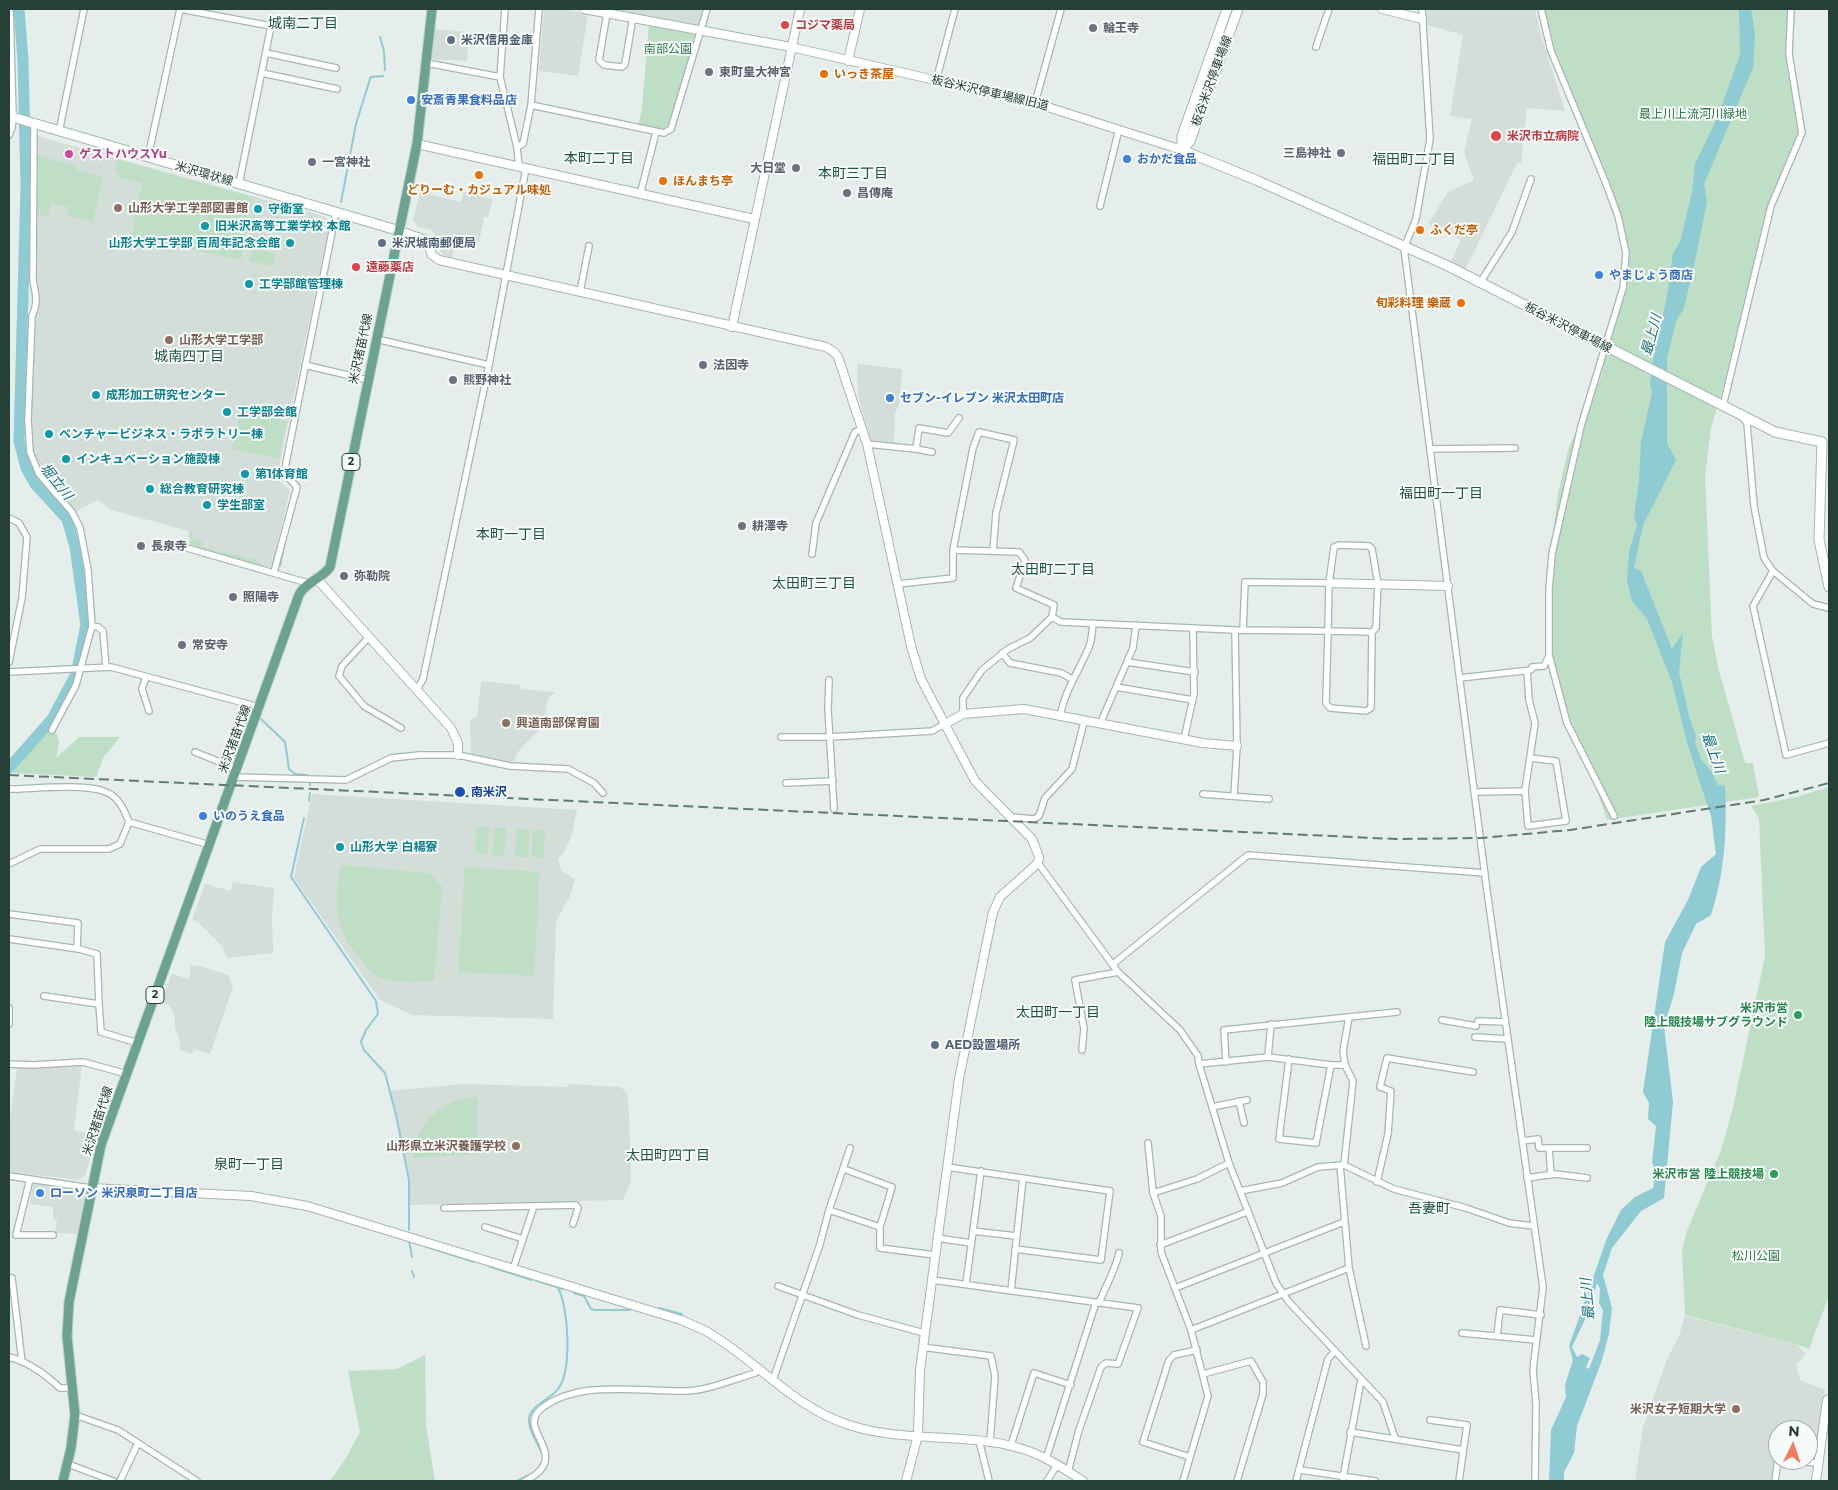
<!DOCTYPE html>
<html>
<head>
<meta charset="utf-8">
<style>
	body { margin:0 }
	#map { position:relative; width:1838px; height:1490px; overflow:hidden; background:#e5eeea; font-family:Montserrat,sans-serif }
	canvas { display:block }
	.frame { position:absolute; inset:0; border:10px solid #244037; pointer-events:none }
	.north { position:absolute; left:1768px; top:1420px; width:50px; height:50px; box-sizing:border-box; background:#f6faf8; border:1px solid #a2b0ab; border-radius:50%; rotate:4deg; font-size:14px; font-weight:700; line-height:20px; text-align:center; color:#244037 }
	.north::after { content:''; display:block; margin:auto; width:18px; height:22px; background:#f27c60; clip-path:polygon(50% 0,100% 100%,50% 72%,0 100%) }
</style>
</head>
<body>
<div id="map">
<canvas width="1838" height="1490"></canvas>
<div class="frame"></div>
<div class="north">N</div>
</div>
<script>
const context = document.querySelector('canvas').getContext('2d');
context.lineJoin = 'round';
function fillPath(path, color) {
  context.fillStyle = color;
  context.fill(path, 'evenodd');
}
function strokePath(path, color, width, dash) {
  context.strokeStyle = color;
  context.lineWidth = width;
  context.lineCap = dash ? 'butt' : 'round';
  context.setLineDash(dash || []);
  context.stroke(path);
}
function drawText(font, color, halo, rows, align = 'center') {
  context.font = font + ' Montserrat,"Noto Sans JP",sans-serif';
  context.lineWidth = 4;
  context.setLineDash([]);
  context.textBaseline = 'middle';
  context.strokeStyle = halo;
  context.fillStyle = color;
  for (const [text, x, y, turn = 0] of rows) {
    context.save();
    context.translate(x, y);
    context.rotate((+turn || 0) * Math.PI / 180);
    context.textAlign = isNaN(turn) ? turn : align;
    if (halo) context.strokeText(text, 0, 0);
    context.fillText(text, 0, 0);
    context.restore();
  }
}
const built = new Path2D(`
	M544,9H561L588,14L578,76L539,71Z
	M606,9H705L700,25Z
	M1427,9H1535L1540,32L1565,111L1527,108L1521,163H1517L1465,270L1450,263L1461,240L1428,224L1448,192L1474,180L1464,152L1472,119L1450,116L1463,35L1427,25Z
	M434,29L469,32L467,61L432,59Z
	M37,136L323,216L330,222L278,472L280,482L290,490L272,567L267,568L190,547L189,532L186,530L111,510L98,500L75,512L41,473L33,455L30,433Z
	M420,192L461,202L464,192L493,199L488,217H484L479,242L457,238L452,258L443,255L440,251L439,240L432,230L418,227L413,220Z
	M857,364L902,369L899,405L895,413L894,444L871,442L858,395Z
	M481,681L519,685L521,689L555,692L548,699L543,726L520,749L512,763L487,760L471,753L470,720L477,717Z
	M312,794L577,810L572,835L564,852L558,859L561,871L575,879L569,898L556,921L553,1019L412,1015L380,1000L294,878Z
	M232,882L274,888L272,915L273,953L227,958L222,946L198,922L192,920L205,884L231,891Z
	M191,965L200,966L228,975L233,986L210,1054L194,1049L192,1054L180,1050V1042L175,1028V1016L169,1005L161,1002L172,974L189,979Z
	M82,1064L74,1130L97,1137L85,1176L77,1180L9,1172V1125L17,1068Z
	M464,1084L567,1087L568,1084L621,1087L627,1093L629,1113L631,1182L623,1200L410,1205V1180L390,1091Z
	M33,1183L76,1190L82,1194L84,1200L80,1234L55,1233L57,1221L53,1219V1207L30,1204Z
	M1685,1316L1796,1344L1806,1354L1796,1365L1800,1380L1825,1390L1816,1461L1808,1460V1430H1778V1458L1773,1481H1635L1643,1427L1667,1359L1679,1336Z`);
const green = new Path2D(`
	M1543,9H1789L1787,29L1799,131L1770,205L1725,382L1711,428L1705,476L1712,636L1718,667L1745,763H1753L1759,797L1607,820L1594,781L1565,724L1549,672L1546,589L1558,493L1569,447L1601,377L1609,338L1625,289L1630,253L1620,216L1553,50Z
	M649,24L696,32L668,128L664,131L638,126L642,109Z
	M38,155L76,166V170L103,177L93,222L67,215L68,207L51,203L48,216L37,214Z
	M118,160L253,197L241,260L131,237L142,183L120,178L115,170Z
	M252,248L276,254L273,266L250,261Z
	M242,403L281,411L279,420L287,421L279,459L232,449Z
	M189,532L193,533L192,539L202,541L201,547L253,559L263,566L190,546Z
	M50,731L57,734L59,742L56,758L79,737H120L103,758L96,777L11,773C27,762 32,738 50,731Z
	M1829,787V1296L1809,1349L1796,1344L1685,1315L1682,1250L1687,1231L1721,1150L1733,1108L1765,956L1759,818L1751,806L1796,797Z
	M477,826L489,827L487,854H475Z
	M494,828H506L504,856L492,855Z
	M517,829L529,830L528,857H515Z
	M533,830L545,831L544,858L532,857Z
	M341,865L429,873L442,886L434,981C417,982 388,984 373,974C369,970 364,963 361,959C334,929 333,903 341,865Z
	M465,867L540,872L534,976L458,972Z
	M477,1097V1154L413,1158C417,1121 440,1100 477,1097Z
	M425,1355L426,1425L435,1481H330L346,1458L360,1432L348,1371L397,1369Z`);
const water = new Path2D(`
	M1739,9H1751L1755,34L1753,68L1704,184L1707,202L1694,266L1684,308L1676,321L1667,358V443L1676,460L1643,525L1634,568L1641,571L1672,649L1683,633L1679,672L1690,720L1696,735L1695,743L1701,759L1711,771L1718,785L1725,786C1727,830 1725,872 1711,915L1696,924L1682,953L1674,994L1664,1027L1673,1102L1664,1198L1641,1211L1612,1248L1603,1275L1612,1308L1609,1334L1601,1363L1577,1426L1574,1453L1564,1472V1481H1549L1551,1430L1566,1397L1565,1385L1573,1360L1569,1346L1607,1238L1621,1210L1635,1197L1653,1188L1656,1174L1652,1162L1656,1126L1648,1119L1649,1103L1643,1092L1665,942L1688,900L1701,867L1716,854L1711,816L1688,746L1672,682L1647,619L1632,601L1627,580L1629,551L1637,525L1634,517L1639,481L1641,442L1652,393L1650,383L1655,347L1666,302L1673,253L1680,242L1692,192L1695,164L1718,116L1740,55ZM1597,1283L1600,1289L1599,1303L1603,1310L1600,1340L1589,1369L1586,1367L1590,1358L1582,1354L1577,1357L1572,1347L1590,1309Z`);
const stream = new Path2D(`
	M380,37L384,51L385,70
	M341,202L356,124L370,79L371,77L383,76
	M280,566L284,546
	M261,719L285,742L289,769L295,774L307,775
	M310,783V785
	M309,801L310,793
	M304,818L291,877L376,1001L378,1014L366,1030L361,1042L364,1050L385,1073L396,1115L409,1180V1230
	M409,1240L412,1257
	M415,1243L474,1262
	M488,1266L532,1280
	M412,1271L414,1277
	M537,1281L563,1289
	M574,1293L584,1296L591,1309L595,1310H630
	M659,1308L682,1314
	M543,1455C539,1445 528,1430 529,1419C530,1405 551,1399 558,1389C572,1371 569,1308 558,1288
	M517,1481L529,1475`);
const river = new Path2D(`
	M9,768L52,719L76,674L86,625L75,547L67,519L35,484L26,468L19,441L26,186L23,61L19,9`);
const minor = new Path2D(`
	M180,9L271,26L239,184
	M505,9L500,77L517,147L519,167
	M1422,9L1430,139L1416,219L1404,248L1487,891L1543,1287L1533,1370L1536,1404L1535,1481
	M1541,9L1551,51L1605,181L1618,216L1626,253L1623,288L1581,426L1552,554L1549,590V655L1567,723L1614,816
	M607,13L599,60L604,65L622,67L625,64L633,17
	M1316,47L1329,9
	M266,53L336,68
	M427,63L500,77
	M262,73L337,89
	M936,81L955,9
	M1035,103L1061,9
	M531,105L664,133L671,129L707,9
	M34,124L33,281C36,294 38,304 32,316L28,420L30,452L39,474L72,512L80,528L88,570L92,626L76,685L52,730
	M59,132L84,9
	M9,135L12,128L13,117L10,9
	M517,147L523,144L531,105L539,9
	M148,157L180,9
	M640,195L656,132
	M1100,206L1119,129
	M1480,283L1512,232L1531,179
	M580,292L589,246
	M376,339L489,365
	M305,365L368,380
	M1723,406L1771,206L1802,133L1789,54L1791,9
	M1743,418L1747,423L1754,506L1764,558L1773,571L1813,604L1829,608
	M867,444L916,449L919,428L948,433L959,418
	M916,449L932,452
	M1430,449L1515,448
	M9,518L19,523L27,537L22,598L9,662
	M187,548L308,583
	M953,550L973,448L979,432L1014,440L996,513L993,551
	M812,554L816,523L855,432L862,429
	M1773,571L1753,606L1786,755L1829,743
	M274,572L297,487L284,473L336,212
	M898,584L953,578V550L1019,552L1025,560L1016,588L1054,605L1052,617
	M92,626L98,627L103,631L106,667
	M1243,630L1245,582L1329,583
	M369,637L342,666L339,676L364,706L401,728
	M1002,653L1010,663L1061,673L1072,679
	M1127,662L1195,672
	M9,672L111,667L259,707
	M146,677L142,689L149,711
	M1460,678L1531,670L1532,667L1544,666L1549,656
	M829,680L828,709L834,809
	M1116,687L1193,700
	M417,690L423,679L489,365L526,168
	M963,714V698L982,670L1008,649L1030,638L1052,617L1061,622L1235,630L1328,631L1329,583L1334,547L1339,545L1369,546L1372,549L1378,584L1376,628L1372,632L1371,708L1366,711L1330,708L1326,703L1328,631L1372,632
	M1060,716C1065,690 1079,671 1089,647C1092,640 1092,631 1093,623
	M1100,724L1133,648L1136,625
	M781,737H830L932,731L945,724
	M1184,739L1194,694L1193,628
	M195,752L237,769
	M235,777L346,780L391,758L419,755H458L510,766L568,769L594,783L603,793
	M786,783L833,781
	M9,789C34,789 84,783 106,792C119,797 124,810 129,822L120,844L109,849H40L9,864
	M1525,791L1535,723L1529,700L1527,671
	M1475,792L1525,791L1528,826L1566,821L1556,761L1530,758
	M1203,794L1269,799
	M1234,796L1237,746L1235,630
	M1011,817L1034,819L1039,816L1045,798L1072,769L1084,722
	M129,822L210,845
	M1038,863L1118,972L1180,1030L1198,1056L1199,1064L1229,1163L1276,1283L1288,1301L1383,1402L1395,1438
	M9,914L78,923L77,949
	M9,939L79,949L97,954L99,1004L44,996
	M1113,964L1248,855L1485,873
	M99,1004L101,1032L138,1043
	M9,1008V1024
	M1442,1020L1476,1026
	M1478,1021L1505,1022
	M1475,1037L1508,1039
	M1082,1050L1084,1029L1075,980L1118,972
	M1268,1057L1271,1024
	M1289,1059L1279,1139L1316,1143L1331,1065
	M1226,1062L1224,1030L1397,1012
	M9,1064L33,1065L83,1062L127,1074
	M1199,1064L1268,1057L1331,1065H1345L1353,1081L1344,1165
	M1345,1065L1343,1051L1349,1017
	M1239,1101L1244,1123
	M1212,1107L1247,1100
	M1522,1141L1538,1139L1539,1148H1587
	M1148,1143L1153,1193L1161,1216V1252L1191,1330L1208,1396L1183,1481
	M1549,1148L1551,1175
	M1340,1165L1349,1268L1366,1346
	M947,1167L1110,1191L1101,1260L1015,1249
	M9,1176L91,1188
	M1527,1178L1555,1174L1587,1178
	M30,1179L16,1235H53
	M1377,1182L1388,1134L1391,1091L1380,1087L1387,1058L1473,1072
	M1240,1191L1282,1183L1318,1167L1344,1165L1394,1189L1466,1208L1509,1223L1533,1226
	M1153,1193L1197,1179L1229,1163
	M444,1208L576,1205L578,1208L573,1224
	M829,1210L880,1227L892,1187L844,1169
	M485,1227L523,1239
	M880,1227V1248L935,1255
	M973,1231L1016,1236
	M937,1238L971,1243
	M1160,1245L1247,1212
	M513,1269L534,1206
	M9,1278H12L22,1362
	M932,1280L1138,1308L1118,1364L1106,1363L1101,1367L1079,1430L1068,1472
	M966,1284L981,1171
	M778,1286L858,1315L924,1333
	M1175,1288L1344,1222
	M1011,1291L1023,1178
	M1099,1303C1106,1285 1115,1271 1119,1253
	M1191,1330L1349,1268
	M1462,1333L1536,1340
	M1497,1336L1500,1310L1541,1315
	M922,1347L991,1356L995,1376L990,1442
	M9,1357C29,1362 45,1374 60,1388H72
	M1203,1374L1251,1361L1263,1382V1394L1237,1481
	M773,1380L820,1244L829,1210L850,1148
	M75,1415L118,1430L197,1481
	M1430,1420L1467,1425L1459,1481
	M1350,1432L1463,1450
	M979,1440L989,1481
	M1011,1445L1034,1373L1071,1385
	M1190,1457L1143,1442L1169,1360L1174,1355L1197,1350
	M1046,1459L1096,1302
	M68,1464L113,1481
	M1300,1470L1375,1481
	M1343,1478L1361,1380
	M120,1481L138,1443
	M525,1481C575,1456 515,1430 541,1409C577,1379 641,1392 685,1391C706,1391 735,1379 755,1373L760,1369
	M1047,1481L1057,1465
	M1296,1481L1328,1359L1334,1352
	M1775,1481L1778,1460L1818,1463`);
const tertiary = new Path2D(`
	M584,9L791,47L1035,103L1182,150
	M1382,9L1422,19
	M848,61L860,9
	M417,144L754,219
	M400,231L426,240L432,255L439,260L826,347L834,352L838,357L867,444L911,646L921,679L975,781L1032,839L1039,857L1038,863L1000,897L993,912L959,1079L920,1370L918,1435L906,1481
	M732,327L800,9
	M316,578L451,728L458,743V755
	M1329,583L1448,586
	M945,724L963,714L1024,709L1203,743L1237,746
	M91,1188L251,1196L307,1206L681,1320L704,1330C756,1359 791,1406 849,1425C904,1443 964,1432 1019,1448C1042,1454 1063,1468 1083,1481
	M1816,1481L1827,1400L1829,1399`);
const secondary = new Path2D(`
	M9,116L400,231
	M1182,150L1256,180L1448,266L1775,432L1822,442L1819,540L1829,587
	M1182,150L1190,141L1238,9
	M1182,150V136L1227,9`);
const primary = new Path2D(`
	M63,1481L71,1448L75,1415L67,1336L69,1302L101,1145L299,595C306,581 321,580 330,567L417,144L432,9`);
const rail = new Path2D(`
	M9,775L1396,839L1481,838L1570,830L1764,800L1829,783`);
const markers = [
	[785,25,5,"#e0444e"],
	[1093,28,5,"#6b7280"],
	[451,40,5,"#5c6f8a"],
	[709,72,5,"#6b7280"],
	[824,74,5,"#e8710a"],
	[411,100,5,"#3f7fe0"],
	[1496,136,6,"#e0444e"],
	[1341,153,5,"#6b7280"],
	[69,154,5,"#d1479c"],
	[1127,159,5,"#3f7fe0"],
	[312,162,5,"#6b7280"],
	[796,168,5,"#6b7280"],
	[479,175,5,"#e8710a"],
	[663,181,5,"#e8710a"],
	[847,193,5,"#6b7280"],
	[118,208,5,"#8d6e63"],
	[258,209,5,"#0f9aa8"],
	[205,226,5,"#0f9aa8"],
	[1420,230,5,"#e8710a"],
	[290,243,5,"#0f9aa8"],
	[382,243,5,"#5c6f8a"],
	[356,267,5,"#e0444e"],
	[1599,275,5,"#3f7fe0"],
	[249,284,5,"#0f9aa8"],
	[1461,303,5,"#e8710a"],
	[169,340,5,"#8d6e63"],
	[703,365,5,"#6b7280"],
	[453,380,5,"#6b7280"],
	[96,395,5,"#0f9aa8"],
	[890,398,5,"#3f7fe0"],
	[227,412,5,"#0f9aa8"],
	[49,434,5,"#0f9aa8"],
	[66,459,5,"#0f9aa8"],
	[245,474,5,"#0f9aa8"],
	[150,489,5,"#0f9aa8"],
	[207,505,5,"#0f9aa8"],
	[742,526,5,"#6b7280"],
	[141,546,5,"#6b7280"],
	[344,576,5,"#6b7280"],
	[233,597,5,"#6b7280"],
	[182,645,5,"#6b7280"],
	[506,723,5,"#8d6e63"],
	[460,792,6,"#1a4fb4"],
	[203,816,5,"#3f7fe0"],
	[340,847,5,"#0f9aa8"],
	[1798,1015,5,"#2e9e5b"],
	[935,1045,5,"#5c6f8a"],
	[516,1146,5,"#8d6e63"],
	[1774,1174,5,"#2e9e5b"],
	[40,1193,5,"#3f7fe0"],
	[1736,1409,5,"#8d6e63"]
];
const shields = [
	[351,462,18],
	[155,995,18]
];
const shieldNames = [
	["2",351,462],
	["2",155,995]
];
const healthNames = [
	["コジマ薬局",795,25],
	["米沢市立病院",1507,136],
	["遠藤薬店",366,267]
];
const worshipNames = [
	["輪王寺",1103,28],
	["東町皇大神宮",719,72],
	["三島神社",1331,153,"right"],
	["一宮神社",322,162],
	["大日堂",786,168,"right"],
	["昌傳庵",857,193],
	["法因寺",713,365],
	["熊野神社",463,380],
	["耕澤寺",752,526],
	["長泉寺",151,546],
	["弥勒院",354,576],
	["照陽寺",243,597],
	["常安寺",192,645]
];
const serviceNames = [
	["米沢信用金庫",461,40],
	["米沢城南郵便局",392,243],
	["AED設置場所",945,1045]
];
const parkNames = [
	["南部公園",668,49],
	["最上川上流河川緑地",1693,114],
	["松川公園",1756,1256]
];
const foodNames = [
	["いっき茶屋",834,74],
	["ほんまち亭",673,181],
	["どりーむ・カジュアル味処",479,190,"center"],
	["ふくだ亭",1430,230],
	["旬彩料理 樂蔵",1451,303,"right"]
];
const streetNames = [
	["板谷米沢停車場線",1212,81,-70],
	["板谷米沢停車場線旧道",990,93,13],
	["米沢環状線",204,174,16],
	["板谷米沢停車場線",1568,328,27],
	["米沢猪苗代線",361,349,-78],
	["米沢猪苗代線",235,739,-70],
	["米沢猪苗代線",98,1121,-72]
];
const shopNames = [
	["安斎青果食料品店",421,100],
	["おかだ食品",1137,159],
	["やまじょう商店",1609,275],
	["セブン-イレブン 米沢太田町店",900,398],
	["いのうえ食品",213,816],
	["ローソン 米沢泉町二丁目店",50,1193]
];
const hotelNames = [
	["ゲストハウスYu",79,154]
];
const educationNames = [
	["山形大学工学部図書館",128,208],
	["山形大学工学部",179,340],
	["興道南部保育園",516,723],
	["山形県立米沢養護学校",506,1146,"right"],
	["米沢女子短期大学",1726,1409,"right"]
];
const cultureNames = [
	["守衛室",268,209],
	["旧米沢高等工業学校 本館",215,226],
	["山形大学工学部 百周年記念会館",280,243,"right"],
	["工学部館管理棟",259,284],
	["成形加工研究センター",106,395],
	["工学部会館",237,412],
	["ベンチャービジネス・ラボラトリー棟",59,434],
	["インキュベーション施設棟",76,459],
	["第1体育館",255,474],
	["総合教育研究棟",160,489],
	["学生部室",217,505],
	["山形大学 白楊寮",350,847]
];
const transitNames = [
	["南米沢",471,792]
];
const leisureNames = [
	["米沢市営",1788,1008],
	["陸上競技場サブグラウンド",1788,1022],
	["米沢市営 陸上競技場",1764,1174]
];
const neighbourhoodNames = [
	["城南二丁目",303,24],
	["本町二丁目",599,159],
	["福田町二丁目",1414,160],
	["本町三丁目",853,174],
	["城南四丁目",189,357],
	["福田町一丁目",1441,494],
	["本町一丁目",511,535],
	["太田町二丁目",1053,570],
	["太田町三丁目",814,584],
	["太田町一丁目",1058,1013],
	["太田町四丁目",668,1156],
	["泉町一丁目",249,1165],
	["吾妻町",1429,1209]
];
const waterNames = [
	["最上川",1652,335,-75],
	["堀立川",56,482,51],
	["最上川",1713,753,70],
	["最上川",1588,1299,-95]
];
fillPath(built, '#d3ded8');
fillPath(green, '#bedfc5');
fillPath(water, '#8ecbd2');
strokePath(stream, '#8ecbd2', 2);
strokePath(river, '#8ecbd2', 11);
strokePath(minor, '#a7b6b1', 8);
strokePath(tertiary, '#a7b6b1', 10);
strokePath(secondary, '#a3bab1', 11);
strokePath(primary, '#c2cac7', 11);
strokePath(minor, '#fff', 5.5);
strokePath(tertiary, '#fff', 8);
strokePath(secondary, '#fff', 9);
strokePath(primary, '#6aa392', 9);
strokePath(rail, '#5f7c72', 2, [10, 5]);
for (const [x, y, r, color] of markers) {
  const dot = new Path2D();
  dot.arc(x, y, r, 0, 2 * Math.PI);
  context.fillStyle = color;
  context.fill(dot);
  strokePath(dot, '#f6faf8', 2);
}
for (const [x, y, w] of shields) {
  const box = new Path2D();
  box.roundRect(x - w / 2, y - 8.5, w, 17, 4);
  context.fillStyle = '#f6faf8';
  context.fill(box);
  strokePath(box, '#244037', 1);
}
drawText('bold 11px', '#244037', null, shieldNames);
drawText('bold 12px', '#be3a42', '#f6faf8', healthNames, 'left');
drawText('bold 12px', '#5b616d', '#f6faf8', worshipNames, 'left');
drawText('bold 12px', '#4e5e75', '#f6faf8', serviceNames, 'left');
drawText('12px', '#2e7846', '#f6faf8', parkNames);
drawText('bold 12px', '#c56008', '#f6faf8', foodNames, 'left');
drawText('12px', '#244037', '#f6faf8', streetNames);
drawText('bold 12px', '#366cbe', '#f6faf8', shopNames, 'left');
drawText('bold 12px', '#b23c85', '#f6faf8', hotelNames, 'left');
drawText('bold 12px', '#785e54', '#f6faf8', educationNames, 'left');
drawText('bold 12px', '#0d838f', '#f6faf8', cultureNames, 'left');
drawText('bold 12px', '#164399', '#f6faf8', transitNames, 'left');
drawText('bold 12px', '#27864d', '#f6faf8', leisureNames, 'right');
drawText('14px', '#1f5344', '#f6faf8', neighbourhoodNames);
drawText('italic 14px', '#1d727d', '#f6faf8', waterNames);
</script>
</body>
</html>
